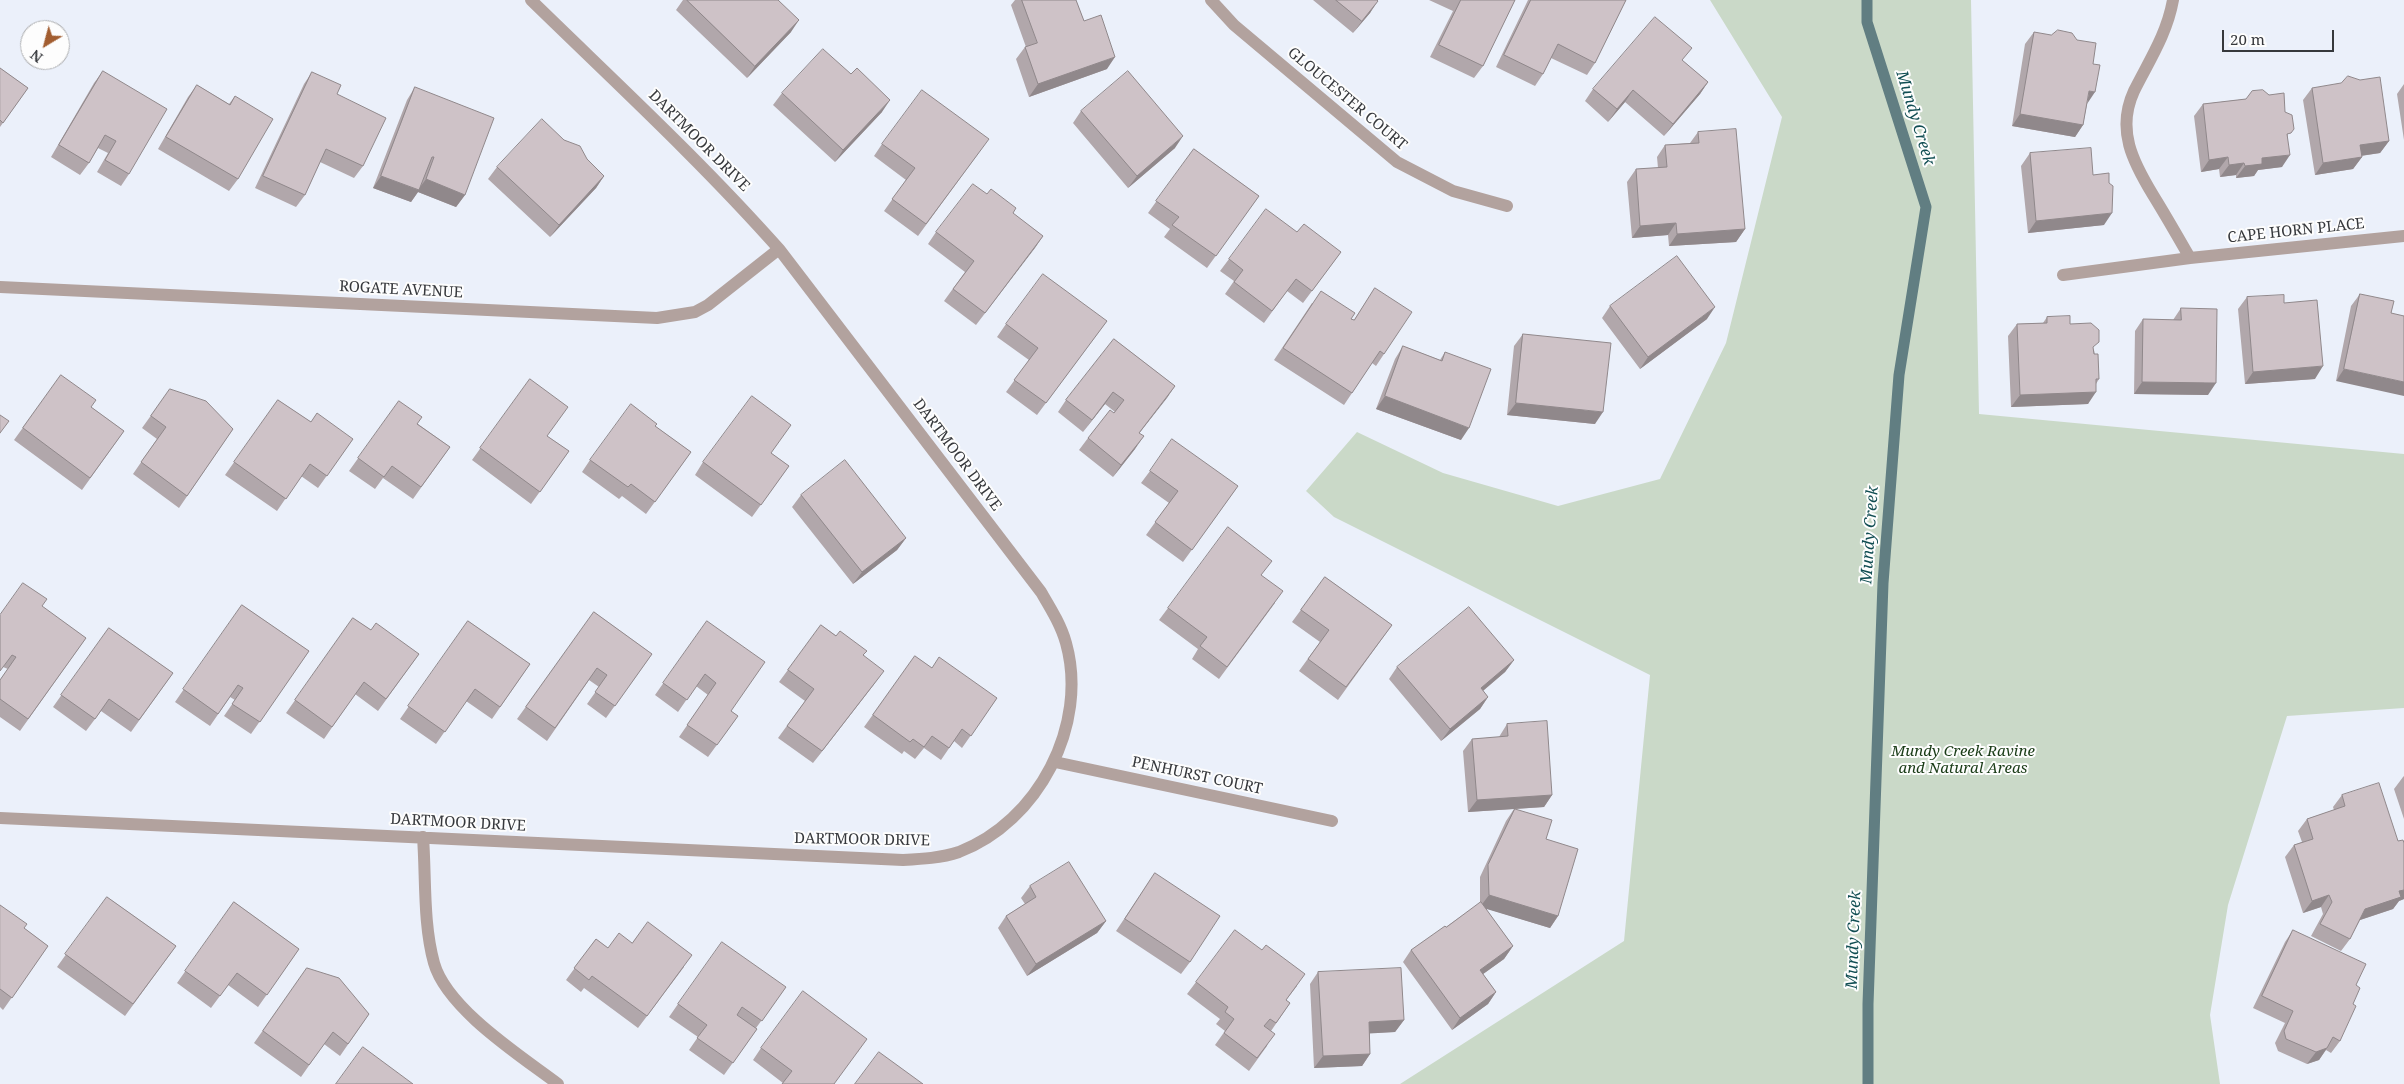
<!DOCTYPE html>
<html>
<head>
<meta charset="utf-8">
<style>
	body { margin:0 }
	#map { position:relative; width:2404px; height:1084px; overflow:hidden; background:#ebf0fa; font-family:"Noto Serif",serif }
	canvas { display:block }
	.north { position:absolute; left:20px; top:20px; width:50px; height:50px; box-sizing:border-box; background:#fdfdfd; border:1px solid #adaeb0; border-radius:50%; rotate:217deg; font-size:14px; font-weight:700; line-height:20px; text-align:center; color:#36383c }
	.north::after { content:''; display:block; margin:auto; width:18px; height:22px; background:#a25d30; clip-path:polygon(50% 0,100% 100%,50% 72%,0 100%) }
	.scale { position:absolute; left:2222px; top:30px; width:112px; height:22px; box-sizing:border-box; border:2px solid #36383c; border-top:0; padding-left:6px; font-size:15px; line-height:18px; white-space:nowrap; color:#36383c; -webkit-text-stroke:4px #fdfdfd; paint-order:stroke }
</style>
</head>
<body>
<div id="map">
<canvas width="2404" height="1084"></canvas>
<div class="north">N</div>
<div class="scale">20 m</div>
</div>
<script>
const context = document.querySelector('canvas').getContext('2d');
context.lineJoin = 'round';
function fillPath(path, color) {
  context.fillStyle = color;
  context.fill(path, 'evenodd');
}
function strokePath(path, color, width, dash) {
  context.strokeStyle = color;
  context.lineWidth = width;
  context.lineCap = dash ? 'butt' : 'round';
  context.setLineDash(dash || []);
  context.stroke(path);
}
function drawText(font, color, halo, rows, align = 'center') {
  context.font = font + ' "Noto Serif",serif';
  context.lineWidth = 4;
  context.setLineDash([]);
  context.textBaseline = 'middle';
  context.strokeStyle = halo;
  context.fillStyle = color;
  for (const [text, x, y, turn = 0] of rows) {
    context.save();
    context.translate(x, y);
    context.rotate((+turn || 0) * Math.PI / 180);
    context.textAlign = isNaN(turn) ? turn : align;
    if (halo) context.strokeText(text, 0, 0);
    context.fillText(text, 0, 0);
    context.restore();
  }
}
const green = new Path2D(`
	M1710,0H1971L1979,414L2404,454V708L2287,716L2228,905L2210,1015L2220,1084H1400L1624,941L1650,675L1334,517L1306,491L1357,432L1443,473L1558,506L1660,479L1726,343L1782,117Z`);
const stream = new Path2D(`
	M1867,0V22L1926,207L1899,375L1883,583L1868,1004V1084`);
const minor = new Path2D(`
	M1211,0L1234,25L1397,162L1453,191L1507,206
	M2173,0C2167,34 2149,61 2134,91C2116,130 2133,162 2153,195C2166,216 2178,237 2190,258
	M2063,275L2190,258L2404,236
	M0,287L657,318L695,312L708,305L779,249
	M1055,762L1332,821
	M0,818L903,860C922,859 941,858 959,852C1038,822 1089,725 1066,643C1061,625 1051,609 1041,592L779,249C701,161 615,82 531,0
	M423,837C426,878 423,923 434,963C447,1009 521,1056 558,1084`);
const wall = new Path2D(`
	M683,0H778L791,32L747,78L676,10Z
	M1015,0H1076L1084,21L1107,69L1029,97L1016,59L1025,47H1026L1011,5Z
	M1313,0H1377L1370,13L1353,33Z
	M1429,0H1515L1483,66L1474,78L1430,57L1453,11Z
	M1528,0H1626L1595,63L1587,75L1551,58L1543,74L1535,86L1496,67Z
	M2034,32L2087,104L2083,125L2075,137L2012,126L2025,44Z
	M1683,61L1708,82L1700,94L1664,136L1625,102L1608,122L1585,101L1593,89Z
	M0,68L28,88L0,127Z
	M103,71L129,174L121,186L97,172L108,153L98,148L89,163L80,175L51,157L94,83Z
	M312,72L337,94L363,166L354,178L320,162L305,195L296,207L255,188L304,84Z
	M2404,84V140L2397,94Z
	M197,85L229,104L235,96L238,179L229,191L158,149L188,97Z
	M415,87L465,195L456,207L418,192L411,202L373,188L407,100Z
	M2312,88L2389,141L2380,153L2361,156L2362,157L2353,169L2315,175L2303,100Z
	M782,93L882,112L835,162L773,105Z
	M2246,99L2285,112L2288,138L2282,167L2258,170L2254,176L2236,178V175L2220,177L2219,169L2201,172L2194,116L2203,104Z
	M1081,111L1175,148L1128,188L1073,123Z
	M1698,132L1745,229L1736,242L1669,246L1668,235L1632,238L1627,182L1636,169L1658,168L1657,157L1665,145L1690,143Z
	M564,140L587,159L604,176L596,188L550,237L488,179L497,167Z
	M882,144L980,151L918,236L884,211L906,180L874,156Z
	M1194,149L1259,196L1207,268L1164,237L1170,229L1148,213Z
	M2030,153L2093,175L2104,225L2028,233L2021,166Z
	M1013,214L1043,236L976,325L944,301L965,272L928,244L936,232Z
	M1297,232L1341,252L1303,303L1287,291L1264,323L1225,294L1234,281L1220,271L1229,259Z
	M1375,288L1384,354L1376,366L1372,363L1344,405L1274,360L1312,303L1354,320Z
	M2360,294L2391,313L2336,381L2351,306Z
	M2247,297L2284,303L2315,379L2245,384L2238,309Z
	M1610,306L1707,319L1640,369L1602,318Z
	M2181,308L2208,395L2134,394L2135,331L2143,319L2173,320Z
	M2047,317L2070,324L2094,350L2099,379L2096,384L2088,404L2011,407L2008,336L2017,324L2043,323Z
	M1107,321L1037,415L1006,392L1029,360L997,337L1006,324Z
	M1523,334L1595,424L1507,415L1514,346Z
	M1114,339L1175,386L1139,433L1135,449L1113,477L1079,450L1088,438L1115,412L1105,404L1083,432L1058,412L1066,400Z
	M1403,346L1440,360L1445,352L1461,440L1376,409L1395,359Z
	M61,375L91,407L124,431L82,490L14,440Z
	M530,379L547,436L569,451L531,504L472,460Z
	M170,389L233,429L179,508L133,474L157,439L142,428Z
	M278,400L311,422L353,439L318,488L301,476L277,511L225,475Z
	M399,401L418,424L450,447L413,499L383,478L375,489L349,471Z
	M655,426L691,452L646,514L622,496L619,499L582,472L590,460Z
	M771,453L789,466L752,517L695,475L703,462Z
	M1150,471L1238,486L1183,562L1146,535L1169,503L1141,483Z
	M801,495L906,538L897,550L853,584L792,507Z
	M1262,576L1275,603L1219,679L1192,659L1198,649L1159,620L1168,608Z
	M1325,577L1392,625L1338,700L1299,671L1320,642L1292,622Z
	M242,605L309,651L251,734L224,716L235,700L230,697L210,726L175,702Z
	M42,607L86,638L20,731L0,717V680L8,669L3,667Z
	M594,612L652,654L606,718L587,704L599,687L589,680L547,741L517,719Z
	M353,618L371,630L419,654L378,711L355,694L324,739L286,713Z
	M468,621L530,664L492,719L466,701L436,744L400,719Z
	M707,621L731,711L738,716L708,757L679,737L708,695L696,686L678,712L655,695Z
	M821,625L864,655L875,683L813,763L778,738L805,701L779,682Z
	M109,628L173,673L131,732L101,711L86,731L53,707Z
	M915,656L932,668L997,698L962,748L954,741L941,760L924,748L915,759L904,751L902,754L864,727Z
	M1514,660L1505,672L1483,691L1488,697L1480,709L1441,741L1389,679L1397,667Z
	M1507,724L1552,795L1544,807L1515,809L1546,839L1558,916L1550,928L1485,908L1513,946L1504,959L1483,974L1496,992L1488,1004L1452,1030L1403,962L1411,950L1446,927L1480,903V877L1506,821L1514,809L1468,812L1463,751L1472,739L1499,737Z
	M2404,776V819L2394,789L2403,777Z
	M2342,795L2398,841L2404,843V899L2399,901L2393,909L2360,920L2350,939L2341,951L2311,936L2323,914L2321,907L2303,913L2285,857L2294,845L2302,842L2298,831L2307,819L2334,810L2333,807Z
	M1155,873L1190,962L1181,974L1116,931Z
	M1030,886L1106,921L1097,933L1027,976L998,928L1006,916L1025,904L1021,898Z
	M107,897L176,946L125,1016L57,967Z
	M234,902L299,949L258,1007L228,985L211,1008L177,983Z
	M0,905L24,928L48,946L3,1010L0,1007Z
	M2293,930L2356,985L2353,1004L2340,1041L2331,1053L2326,1050L2319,1060L2307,1064L2278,1051L2275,1043L2285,1023L2253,1008L2285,942Z
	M596,939L608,948L632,943L684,967L638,1028L584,988L581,992L566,980Z
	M1262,950L1297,986L1286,1000L1290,1003L1271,1031L1267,1046L1249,1071L1215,1045L1225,1031L1216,1024L1220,1019L1187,994L1196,982Z
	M307,968L369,1014L340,1056L324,1044L301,1077L254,1043Z
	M1318,972L1404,1020L1395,1032L1370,1033V1054L1362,1066L1314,1068L1310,984Z
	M786,987L756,1028L757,1029L724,1075L689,1050L698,1037L669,1017L678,1004Z
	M761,1048L859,1051L783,1083L753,1060Z`);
const shadedWall = new Path2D(`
	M1378,1L1370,13L1353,33L1362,21Z
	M799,20L791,32L747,78L755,66Z
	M1115,57L1107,69L1029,97L1038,84Z
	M1708,82L1700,94L1664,136L1673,124Z
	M1633,90L1625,102L1608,122L1617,109Z
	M2089,91L2095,92L2087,104Z
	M890,100L882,112L835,162L843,150Z
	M2020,114L2083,125L2075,137L2012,126Z
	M1183,136L1175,148L1128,188L1137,176Z
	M2389,141L2380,153L2352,157L2360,145Z
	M2290,155L2282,167L2258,170L2254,176L2236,178L2245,166L2262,158Z
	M2228,157L2219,169L2201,172L2209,160Z
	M2362,157L2353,169L2315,175L2323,163Z
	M2244,163L2236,175L2220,177L2229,165Z
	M381,176L418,190L426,179L465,195L456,207L418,192L411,202L373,188Z
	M604,176L596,188L550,237L559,225Z
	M2112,213L2104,225L2028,233L2036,221Z
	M1676,223L1668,235L1632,238L1640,226Z
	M1745,229L1736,242L1669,246L1677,234Z
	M1043,236L1035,248L976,325L985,313Z
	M1715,307L1707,319L1640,369L1648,357Z
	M2323,366L2315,379L2245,384L2253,372Z
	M2344,369L2404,382V396L2336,381Z
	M2142,382L2216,383L2208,395L2134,394Z
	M1175,386L1167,398L1130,445L1139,433Z
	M1113,392L1105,404L1083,432Z
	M2096,392L2088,404L2011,407L2020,395Z
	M1385,396L1469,428L1461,440L1376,409Z
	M1516,403L1603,412L1595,424L1507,415Z
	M1144,436L1135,449L1113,477L1121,465Z
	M906,538L897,550L853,584L862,572Z
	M1514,660L1505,672L1472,700L1481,688Z
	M884,671L875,683L813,763L822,751Z
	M1488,697L1480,709L1441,741L1450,729Z
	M1552,795L1544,807L1468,812L1477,800Z
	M2404,890V899L2399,901L2393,909L2357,921L2365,909L2399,891Z
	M1489,895L1558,916L1550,928L1480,907Z
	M2329,895L2321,907L2303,913L2312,901Z
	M1106,921L1097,933L1027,976L1036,964Z
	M1513,946L1504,959L1472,982L1480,970Z
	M1496,992L1488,1004L1452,1030L1460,1018Z
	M1404,1020L1395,1032L1361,1034L1369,1022Z
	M2327,1048L2319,1060L2307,1064L2316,1052Z
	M1370,1054L1362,1066L1314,1068L1323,1056Z`);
const building = new Path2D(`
	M687,0H778L799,20L755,66Z
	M1022,0H1076L1084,21L1101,15L1115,57L1038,84L1025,47L1037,43Z
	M1336,0H1377L1378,1L1362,21Z
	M1461,0H1515L1483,66L1439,45Z
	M1531,0H1626L1595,63L1558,44L1543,74L1504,55Z
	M1655,17L1692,48L1682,60L1708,82L1673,124L1633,90L1617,109L1593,89Z
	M2058,30L2072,33L2077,40L2096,43L2093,64L2100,65L2095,92L2089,91L2083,125L2020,114L2034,32L2051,35Z
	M823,49L851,74L857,68L890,100L843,150L782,93Z
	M0,68L28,88L3,123L0,120Z
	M103,71L167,109L129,174L105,160L116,141L105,135L89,163L59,145Z
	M1128,71L1183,136L1137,176L1081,111Z
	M312,72L341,85L337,94L386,118L363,166L326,149L305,195L263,176Z
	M2348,76L2360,80L2380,77L2389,141L2360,145L2362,157L2323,163L2312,88L2341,83Z
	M197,85L230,105L235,96L273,119L238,179L166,137Z
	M415,87L494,118L465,195L426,179L434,157H432L419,190L381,176Z
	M922,90L989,139L926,224L892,199L915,168L882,144Z
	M2263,90L2269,95L2284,93L2285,112L2292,115L2294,129L2291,133L2287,134L2290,155L2262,158V164L2245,166L2244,163L2229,165L2228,157L2209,160L2203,104L2246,99L2252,91Z
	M542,119L564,140L580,146L587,159L604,176L559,225L497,167Z
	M1736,129L1745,229L1677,234L1676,223L1640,226L1636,169L1667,167L1665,145L1699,143L1698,132Z
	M2091,148L2093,175L2109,173V183L2113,186L2112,213L2036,221L2030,153Z
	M1194,149L1259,196L1216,256L1172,225L1179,217L1156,201Z
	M973,184L987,194L991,189L1016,208L1013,213L1043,236L985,313L953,289L974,261L936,232Z
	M1266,209L1297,232L1304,224L1341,252L1312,291L1296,279L1272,311L1234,282L1243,270L1229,259Z
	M1677,256L1715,307L1648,357L1610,306Z
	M1043,274L1107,321L1046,403L1014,380L1038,348L1006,324Z
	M1375,288L1412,312L1384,354L1380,351L1352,393L1283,348L1321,291L1355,313L1351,319L1354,320Z
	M2360,294L2394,301L2391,313L2404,316V382L2344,369Z
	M2284,295V303L2317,300L2323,366L2253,372L2247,297Z
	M2181,308L2217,309L2216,383L2142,382L2143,319L2181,320Z
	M2070,316V324L2091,323L2099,330V342L2093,347L2094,354H2098L2099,379H2096V392L2020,395L2017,324L2047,323V317Z
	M1523,334L1611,343L1603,412L1516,403Z
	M1114,339L1175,386L1139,433L1144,436L1121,465L1088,438L1110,410L1114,413L1124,400L1113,392L1092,420L1066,400Z
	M1403,346L1442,361L1445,352L1491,369L1469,428L1385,396Z
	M61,375L96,400L91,407L124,431L90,478L23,428Z
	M530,379L568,407L547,436L569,451L540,492L480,448Z
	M170,389L206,401L233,429L187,496L141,462L166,427L151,416Z
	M752,396L791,425L771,453L789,466L761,505L703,462Z
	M278,400L311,422L317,413L353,439L327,476L310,464L286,499L234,462Z
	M399,401L422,417L417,424L450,447L421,487L392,466L384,477L358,458Z
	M631,404L657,424L655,426L691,452L655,502L631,484L628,487L590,460Z
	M0,415L9,421L0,433Z
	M1172,439L1238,486L1192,550L1155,522L1178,491L1150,471Z
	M845,460L906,538L862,572L801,495Z
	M1228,527L1272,561L1261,575L1283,591L1227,667L1200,646L1207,637L1168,608Z
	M1325,577L1392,625L1346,687L1308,659L1329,630L1301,610Z
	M23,583L47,599L42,606L86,638L28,719L0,699V680L16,657L12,655L0,671V615Z
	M242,605L309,651L260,722L232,704L243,688L238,685L218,714L183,689Z
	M1469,607L1514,660L1481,688L1488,697L1450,729L1397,667Z
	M594,612L652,654L615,706L595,692L607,675L597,668L555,728L526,707Z
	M353,618L371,630L376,623L419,654L386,699L364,682L332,727L295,700Z
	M468,621L530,664L500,707L475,689L445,732L408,706Z
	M707,621L765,662L731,711L738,716L717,745L687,725L716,683L705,674L687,700L663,683Z
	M821,625L836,636L840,631L867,651L863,655L884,671L822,751L787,726L814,689L788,670Z
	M109,628L173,673L139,720L109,699L95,719L61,695Z
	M915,656L932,668L939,657L997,698L971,736L962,729L949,748L932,736L924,747L913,739L910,742L873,715Z
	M1547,721L1552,795L1477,800L1472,739L1508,736L1507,724Z
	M2379,783L2398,841L2403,840L2404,843V890L2399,891L2401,897L2365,909L2350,939L2320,924L2332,902L2329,895L2312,901L2294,845L2313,839L2307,819L2345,806L2342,795Z
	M1515,809L1552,820L1546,839L1578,849L1558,916L1489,895L1488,865Z
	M1069,862L1106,921L1036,964L1006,916L1036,897L1030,886Z
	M1155,873L1220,916L1190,962L1125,919Z
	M107,897L176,946L133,1004L65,954Z
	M234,902L299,949L267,995L237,973L220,996L185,971Z
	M1481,902L1513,946L1480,970L1496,992L1460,1018L1411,950L1445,926L1446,927Z
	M0,905L27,924L24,928L48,946L12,998L0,989Z
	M648,922L692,955L647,1016L592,976L589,980L574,968L596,939L608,948L619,933L632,943Z
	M1235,930L1262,950L1266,945L1305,974L1286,1000L1290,1003L1276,1023L1270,1019L1264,1026L1275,1034L1257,1058L1224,1033L1234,1019L1225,1012L1228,1007L1196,982Z
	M2293,930L2366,964L2356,985L2360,988L2353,1004L2356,1006L2340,1041L2333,1037L2327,1048L2316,1052L2286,1039L2284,1031L2293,1011L2262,996Z
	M722,942L786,987L762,1021L742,1007L737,1015L757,1029L733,1063L697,1038L707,1025L678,1004Z
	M307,968L339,978L369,1014L348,1044L333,1032L309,1065L263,1031Z
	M1401,968L1404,1020L1369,1022L1370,1054L1323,1056L1318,972Z
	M803,991L867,1039L834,1084H782L792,1071L761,1048Z
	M363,1047L413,1084H336Z
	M879,1052L923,1084H855Z`);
const streetNames = [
	["GLOUCESTER COURT",1347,99,40],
	["DARTMOOR DRIVE",699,141,45],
	["CAPE HORN PLACE",2296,231,-6],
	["ROGATE AVENUE",401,290,3],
	["DARTMOOR DRIVE",957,455,53],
	["PENHURST COURT",1197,776,12],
	["DARTMOOR DRIVE",458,823,3],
	["DARTMOOR DRIVE",862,840,1]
];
const parkNames = [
	["Mundy Creek Ravine",1963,752],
	["and Natural Areas",1963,769]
];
const waterNames = [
	["Mundy Creek",1915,118,73],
	["Mundy Creek",1870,535,-86],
	["Mundy Creek",1854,940,-88]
];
fillPath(green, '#cad9c8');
strokePath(stream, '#617e82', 11);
strokePath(minor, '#b2a29e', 12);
fillPath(wall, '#b1a7ab');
fillPath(shadedWall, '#90888b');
fillPath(building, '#cec2c7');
strokePath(building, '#90888b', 1);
drawText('15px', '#36383c', '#fdfdfd', streetNames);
drawText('italic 15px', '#193b16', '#fdfdfd', parkNames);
drawText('italic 16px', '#104d52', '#fdfdfd', waterNames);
</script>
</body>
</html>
